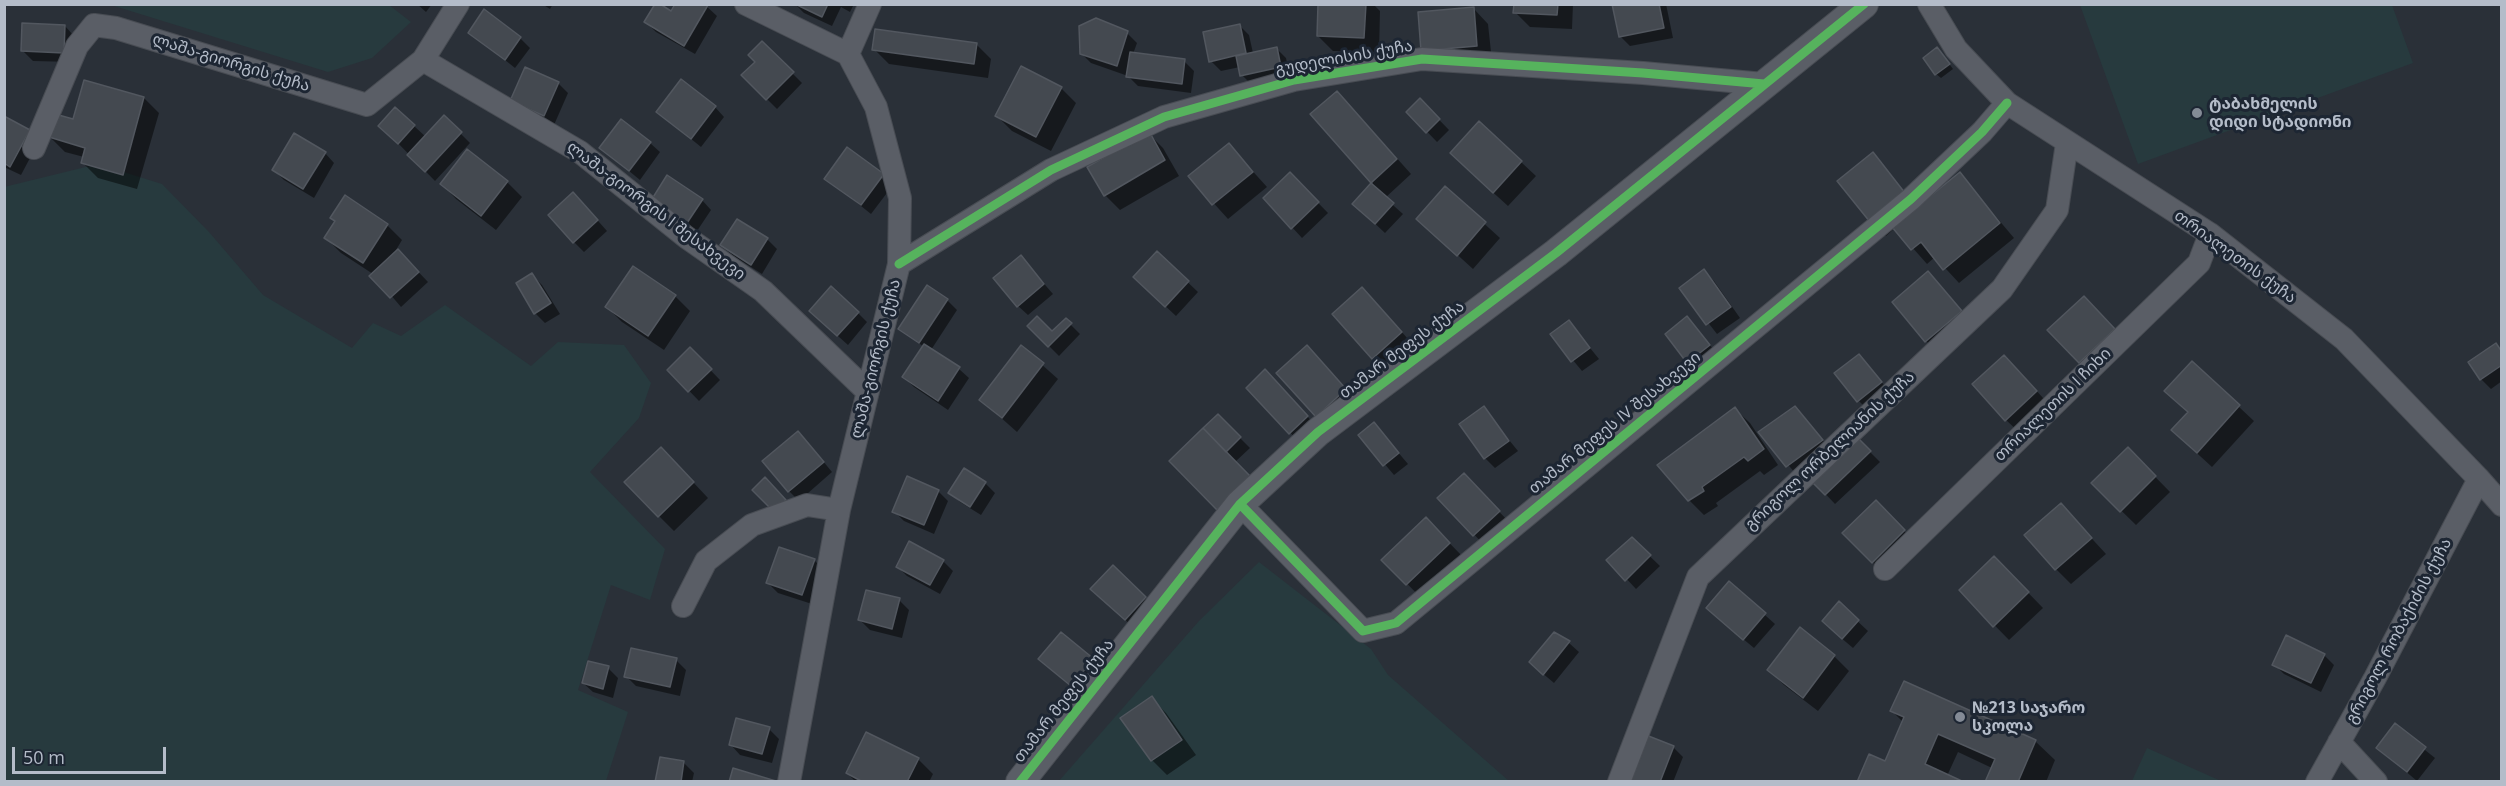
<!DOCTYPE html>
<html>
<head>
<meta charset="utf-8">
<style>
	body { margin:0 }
	#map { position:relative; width:2506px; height:786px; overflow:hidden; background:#2a3038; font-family:"Open Sans",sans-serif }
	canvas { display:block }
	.frame { position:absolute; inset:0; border:6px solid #b4bcc9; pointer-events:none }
	.scale { position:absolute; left:12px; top:747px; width:154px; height:27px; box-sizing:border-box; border:3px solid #b4bcc9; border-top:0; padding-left:8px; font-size:18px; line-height:21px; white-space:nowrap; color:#b4bcc9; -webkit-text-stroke:4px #1d2633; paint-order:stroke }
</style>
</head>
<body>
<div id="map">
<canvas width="2506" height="786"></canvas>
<div class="frame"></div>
<div class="scale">50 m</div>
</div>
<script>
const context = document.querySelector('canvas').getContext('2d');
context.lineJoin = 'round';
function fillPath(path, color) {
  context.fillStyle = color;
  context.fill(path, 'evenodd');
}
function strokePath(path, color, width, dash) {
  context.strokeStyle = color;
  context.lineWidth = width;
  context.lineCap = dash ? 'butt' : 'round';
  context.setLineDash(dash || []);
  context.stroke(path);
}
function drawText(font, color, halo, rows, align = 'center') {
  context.font = font + ' "Open Sans","Noto Sans Georgian",sans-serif';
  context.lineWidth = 6;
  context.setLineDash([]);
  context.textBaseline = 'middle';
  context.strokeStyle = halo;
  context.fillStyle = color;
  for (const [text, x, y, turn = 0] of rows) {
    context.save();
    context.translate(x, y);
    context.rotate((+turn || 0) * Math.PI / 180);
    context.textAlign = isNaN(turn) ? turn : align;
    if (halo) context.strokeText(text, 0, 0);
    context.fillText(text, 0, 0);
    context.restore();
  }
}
const green = new Path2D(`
	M111,5H389L411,22L372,58L328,72Z
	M2080,5H2392L2413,63L2138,164Z
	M98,164L162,184L209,232L263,295L352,348L373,323L401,336L445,305L531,366L558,342L624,345L651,383L639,418L590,472L665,549L650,600L611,585L578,690L628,712L606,781H5L4,187Z
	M1259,562L1371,649L1388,675L1509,781L1058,782L1199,621Z
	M2147,748L2221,781H2132Z`);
const shadow = new Path2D(`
	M417,4H432L426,12Z
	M542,4H553L550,9Z
	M676,4H704L717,16L695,54L656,32L646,22L671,13Z
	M795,4H854L850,12L841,7L832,26L804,13Z
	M1320,4H1373L1380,11L1379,52L1333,51L1318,36Z
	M1515,4H1573L1572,29L1530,27L1515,12Z
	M1614,4H1666L1673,38L1630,46L1620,36Z
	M1474,9L1488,24L1492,61L1423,51Z
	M1239,25L1249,35L1253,53L1276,48L1286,58L1290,77L1252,85L1242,75L1240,67L1221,71L1211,61Z
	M65,26L74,36L73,62L33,61L23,51Z
	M470,32L520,38L530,48L515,68Z
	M1127,33L1137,43L1133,54L1184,61L1194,71L1191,93L1138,86L1128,76L1091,63L1081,53Z
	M762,43L802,83L777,109L743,75L757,62Z
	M976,44L991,59L988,78L889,64L874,49Z
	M1941,53L1953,69L1941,78L1936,74Z
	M85,82L144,98L159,113L137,189L98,178L83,163L84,157L65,152L50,137L74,121Z
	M558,83L568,93L554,125L522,111Z
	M1061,88L1076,103L1051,151L1012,131L997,116Z
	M1420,100L1449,130L1437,142L1408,112Z
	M715,107L724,117L701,147L658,112Z
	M1352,108L1411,174L1385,198L1403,214L1385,233L1354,204L1373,183L1312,114Z
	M444,117L470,143L435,181L390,135L414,126L426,137Z
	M4,118L39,141L21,175L4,167Z
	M1148,133L1163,148L1179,176L1120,210L1105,195L1089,167Z
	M650,143L660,152L640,180L601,148Z
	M1229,145L1267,187L1228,219L1190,177Z
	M325,153L334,163L314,198L284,180L274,170Z
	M1872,155L1918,208L1960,174L2014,238L1959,283L1935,257L1927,264L1895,228L1886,236L1871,221Z
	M1521,162L1536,176L1508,206L1466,168Z
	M1290,174L1328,213L1302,238L1265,198Z
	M883,175L893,185L871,214L826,178Z
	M507,182L522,197L496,230L456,199L442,184Z
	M1445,188L1500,238L1473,269L1418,219Z
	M702,200L711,210L697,231L663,208Z
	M583,204L607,231L584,252L574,242Z
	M337,222L387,225L402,240L393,255L408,261L428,282L401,307L373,274L341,253L326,238Z
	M767,239L777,249L762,274L732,255L722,245Z
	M1157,253L1198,292L1176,316L1145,287Z
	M1021,257L1053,294L1028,315L1018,306Z
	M634,268L675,296L690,311L664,350L622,322L607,307Z
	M1704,271L1714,281L1740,318L1717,334L1681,288Z
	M1928,273L1976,327L1941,355L1926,341Z
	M532,275L542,285L560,314L545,323L535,313Z
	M947,300L957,310L931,350L959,369L969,378L948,410L914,387L904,377L924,347L900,329Z
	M1377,304L1416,348L1388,373L1373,358Z
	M2098,312L2129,345L2095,377L2049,330Z
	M858,313L867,322L848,345L820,320Z
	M1687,318L1719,356L1698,372L1667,334Z
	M1066,320L1080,334L1059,356L1029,326L1052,333Z
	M1569,322L1599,359L1582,371L1552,335Z
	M2496,345L2502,351V381L2491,389L2481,379Z
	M1022,347L1058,379L1017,432L981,400Z
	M690,349L720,380L699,401L669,370Z
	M1859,356L1891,393L1868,410L1858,400Z
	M1321,362L1360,405L1317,416Z
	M2192,363L2254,421L2212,467L2188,445Z
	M2019,371L2051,407L2021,434L2006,420Z
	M1275,381L1317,427L1300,443L1248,388Z
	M1483,408L1518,451L1495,468L1485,458Z
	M1794,408L1837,456L1802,481L1760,432Z
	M1735,409L1750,423L1778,465L1764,475L1760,471L1716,503L1718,506L1704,515L1689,500Z
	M1218,416L1250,448L1235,462L1233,524Z
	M1374,424L1408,464L1394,475L1360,435Z
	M1858,440L1880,462L1835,504L1815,483Z
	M808,443L832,472L799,501L789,491Z
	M2128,449L2170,492L2136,525L2093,483Z
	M676,464L708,498L674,531L659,516Z
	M985,483L995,493L981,515L960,502L950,493Z
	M1478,490L1513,526L1489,550L1439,498Z
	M938,491L948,501L934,534L904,521L894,511Z
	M1876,503L1919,546L1887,577L1844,533Z
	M2061,505L2106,554L2071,584L2056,569Z
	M1426,519L1464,558L1422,599L1384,560Z
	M1632,539L1660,566L1636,589L1609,560Z
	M814,560L824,570L812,604L778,593L768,583Z
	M943,561L953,571L940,594L907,576L897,566Z
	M1113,567L1155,607L1135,629L1102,598Z
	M2009,573L2043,608L2009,640L1961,591Z
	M1729,583L1775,624L1754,648L1718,618Z
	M899,600L909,610L902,638L870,630L860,620Z
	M1839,604L1868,631L1853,648L1833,631Z
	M1555,634L1569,643L1579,652L1554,683L1541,672Z
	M2324,655L2334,665L2321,692L2284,674L2274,664Z
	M1834,656L1849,671L1818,711L1784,685L1769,670Z
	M1040,659L1093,660L1103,669L1082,695Z
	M676,660L686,670L680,696L636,686L626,676Z
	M608,668L618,678L613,698L593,692L583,683Z
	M1151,698L1166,713L1196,755L1167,775L1152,760L1122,718Z
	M1892,711L2035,741L2055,760L2046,782H1986L1992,768L1958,752L1947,776L1885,763L1903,722Z
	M2395,726L2435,758L2417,781L2378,748Z
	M769,729L779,739L772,763L740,755L731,745Z
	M1673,747L1683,757L1673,782H1628Z
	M918,759L933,774L929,782H856L847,773Z
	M684,763L694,773L692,782H657Z`);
const building = new Path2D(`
	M655,4H660L671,11L675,4L708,5L684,46L644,22Z
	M795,4H828L822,17Z
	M1318,4H1366L1364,38L1317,36Z
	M1514,4H1558L1557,15L1513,13Z
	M1612,4H1659L1664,28L1619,37Z
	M1474,7L1477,46L1421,51L1418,12Z
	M484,9L521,37L505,60L468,33Z
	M1096,18L1128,31L1117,66L1080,54L1079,26Z
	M22,23L65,25L64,53L21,51Z
	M1240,24L1246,53L1209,62L1203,32Z
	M875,29L977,43L974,64L872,50Z
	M762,41L794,72L766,100L741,75L755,62L748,55Z
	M1277,47L1281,67L1240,76L1236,56Z
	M1937,47L1950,64L1935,75L1923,58Z
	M1130,52L1185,59L1182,84L1126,77Z
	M1021,66L1062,87L1036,137L995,116Z
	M525,67L559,82L544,116L510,101Z
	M681,79L716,106L691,139L656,112Z
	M84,80L144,97L123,175L81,163L85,148L49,137L55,114L73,119Z
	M1337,91L1397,159L1371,183L1310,114Z
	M1420,98L1440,119L1426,133L1406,112Z
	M395,107L415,125L398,144L378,126Z
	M444,115L462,132L425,172L407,155Z
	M4,116L30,130L10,167L4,163Z
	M621,119L651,142L629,171L599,148Z
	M1479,121L1522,161L1493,193L1450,153Z
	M1149,131L1165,160L1104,196L1087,167Z
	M294,133L326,152L303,189L272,170Z
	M1229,143L1253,172L1212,205L1188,176Z
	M847,147L884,174L861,205L824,179Z
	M467,149L508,181L481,216L440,184Z
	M1873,152L1905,193L1870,222L1837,181Z
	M1290,172L1319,202L1291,229L1263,198Z
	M1960,172L2000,223L1943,270L1921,242L1911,250L1892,227Z
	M667,175L703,199L687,223L652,199Z
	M1371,183L1394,203L1375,224L1352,204Z
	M1445,186L1486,222L1457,256L1416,219Z
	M573,192L598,220L573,243L548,215Z
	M345,195L388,224L363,263L324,238L335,221L330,218Z
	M737,219L768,238L751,265L720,245Z
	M398,249L419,272L390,298L369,276Z
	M1157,251L1189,281L1165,307L1133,277Z
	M1021,255L1044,284L1017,307L993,278Z
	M633,266L676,295L648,336L605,307Z
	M1704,269L1731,307L1706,325L1679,288Z
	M1928,271L1962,311L1925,342L1892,302Z
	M532,273L551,303L534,314L516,283Z
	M927,285L948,299L919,343L898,329Z
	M831,286L859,312L837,336L809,311Z
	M1362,287L1402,332L1372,359L1332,314Z
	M2084,296L2115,329L2079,363L2047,330Z
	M1037,316L1052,331L1066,318L1072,323L1048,347L1027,326Z
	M1687,316L1710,345L1687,363L1665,334Z
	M1569,320L1590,348L1571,362L1550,334Z
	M2496,343L2502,352V365L2480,380L2468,362Z
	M924,344L960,367L938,401L902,377Z
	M1021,345L1044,363L1002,418L979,400Z
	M1307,345L1346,389L1316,417L1276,373Z
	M690,347L712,369L688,392L667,370Z
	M1859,354L1882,382L1857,402L1834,373Z
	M2004,355L2037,391L2005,421L1972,384Z
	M2192,361L2240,405L2197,453L2171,430L2188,412L2164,391Z
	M1265,369L1308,416L1289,434L1246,388Z
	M1484,406L1509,441L1484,459L1459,424Z
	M1795,406L1823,440L1786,467L1758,432Z
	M1735,407L1764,449L1748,461L1744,457L1702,487L1704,491L1688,501L1657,465Z
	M1218,414L1241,437L1226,452L1203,428Z
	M1374,422L1399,453L1383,466L1358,435Z
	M1203,428L1251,477L1217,510L1169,461Z
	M798,431L824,462L788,492L762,461Z
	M1858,438L1871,451L1825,495L1813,483Z
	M661,447L694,482L658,517L624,482Z
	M2128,447L2156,476L2120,512L2091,483Z
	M964,468L986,482L970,507L948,493Z
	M1464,473L1500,511L1473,536L1437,498Z
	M907,476L939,490L924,525L892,512Z
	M765,477L786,500L774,512L752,490Z
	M1876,500L1905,530L1872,563L1842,533Z
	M2061,503L2092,538L2055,570L2024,535Z
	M1426,517L1450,543L1406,585L1381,560Z
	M1632,537L1651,555L1625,581L1606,560Z
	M909,541L944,560L930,585L896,567Z
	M779,547L815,559L802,595L766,583Z
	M1994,556L2029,592L1993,627L1959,590Z
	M1113,565L1146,597L1125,620L1090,589Z
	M1729,581L1766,613L1743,640L1706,608Z
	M866,590L900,598L892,629L858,620Z
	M1839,601L1859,620L1842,639L1822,621Z
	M1800,627L1835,655L1803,698L1767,670Z
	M1061,632L1094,659L1071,686L1038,659Z
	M1554,632L1570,641L1543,675L1529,662Z
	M2286,635L2325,654L2311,683L2272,665Z
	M631,648L677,658L670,687L624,677Z
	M588,661L609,666L603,689L582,683Z
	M1904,681L2036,740L2018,782H1985L1995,759L1938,734L1925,764L1964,782H1857L1869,754L1885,761L1904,717L1890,711Z
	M1152,696L1182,740L1151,761L1120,718Z
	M736,718L770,727L762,754L729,745Z
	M2395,723L2426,747L2407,772L2376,748Z
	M866,732L919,758L907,782H863L846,773Z
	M1646,735L1674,746L1660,782H1627Z
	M660,757L684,761L681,782H655Z
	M733,768L779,782H729Z`);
const minor = new Path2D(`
	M746,4L848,54L876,107L900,198L899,264L839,510L789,782
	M1929,4L1956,49L2007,103L2210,234L2344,339L2479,479L2502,505
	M848,54L870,4
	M423,60L580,152L686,237L763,291L867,391
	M34,148L77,46L94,25L116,28L367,105L423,60L458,4
	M899,264L1051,170L1164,117L1294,80L1422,59L1643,73L1764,84
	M1240,504L1363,631L1396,623L1911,199L1982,132L2007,103
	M1885,569L2199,263L2210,234
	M683,606L706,561L752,525L807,505L839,510
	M2339,742L2376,782
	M1619,782L1698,577L2002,289L2057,210L2067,143
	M2317,782L2375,678L2479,479`);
const tertiary = new Path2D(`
	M1020,782L1240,504L1318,432L1556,253L1864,4`);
const cycleway = new Path2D(`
	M899,264L1051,170L1164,117L1294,80L1422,59L1643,73L1764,84
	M1240,504L1363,631L1396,623L1911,199L1982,132L2007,103
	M1020,782L1240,504L1318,432L1556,253L1864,4`);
const markers = [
	[2197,113,6,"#848b96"],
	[1960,717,6,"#848b96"]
];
const streetNames = [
	["გუდელისის ქუჩა",1344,58,-10],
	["ლაშა-გიორგის ქუჩა",231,63,17],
	["ლაშა-გიორგის I შესახვევი",656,211,37],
	["თრიალეთის ქუჩა",2235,257,36],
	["თამარ მეფეს ქუჩა",1402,350,-37],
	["ლაშა-გიორგის ქუჩა",876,359,-76],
	["თრიალეთის I ჩიხი",2053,405,-44],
	["თამარ მეფეს IV შესახვევი",1615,423,-39],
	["გრიგოლ ორბელიანის ქუჩა",1830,451,-43],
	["გრიგოლ რობაქიძის ქუჩა",2399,631,-62],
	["თამარ მეფეს ქუჩა",1064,701,-52]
];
const poiNames = [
	["ტაბახმელის",2209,104],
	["დიდი სტადიონი",2209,122],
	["№213 საჯარო",1972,708],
	["სკოლა",1972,726]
];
fillPath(green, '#273a3e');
fillPath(shadow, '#0007');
fillPath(building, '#444950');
strokePath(building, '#52575f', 1.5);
strokePath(minor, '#484c53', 24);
strokePath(tertiary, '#484c53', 30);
strokePath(minor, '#5a5e66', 22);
strokePath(tertiary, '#5a5e66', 28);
strokePath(cycleway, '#56b35d', 9);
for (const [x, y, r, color] of markers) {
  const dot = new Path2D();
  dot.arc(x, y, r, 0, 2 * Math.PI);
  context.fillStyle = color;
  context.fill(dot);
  strokePath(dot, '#1d2633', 2);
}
drawText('16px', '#b4bcc9', '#1d2633', streetNames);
drawText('bold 16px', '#b4bcc9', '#1d2633', poiNames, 'left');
</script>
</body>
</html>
